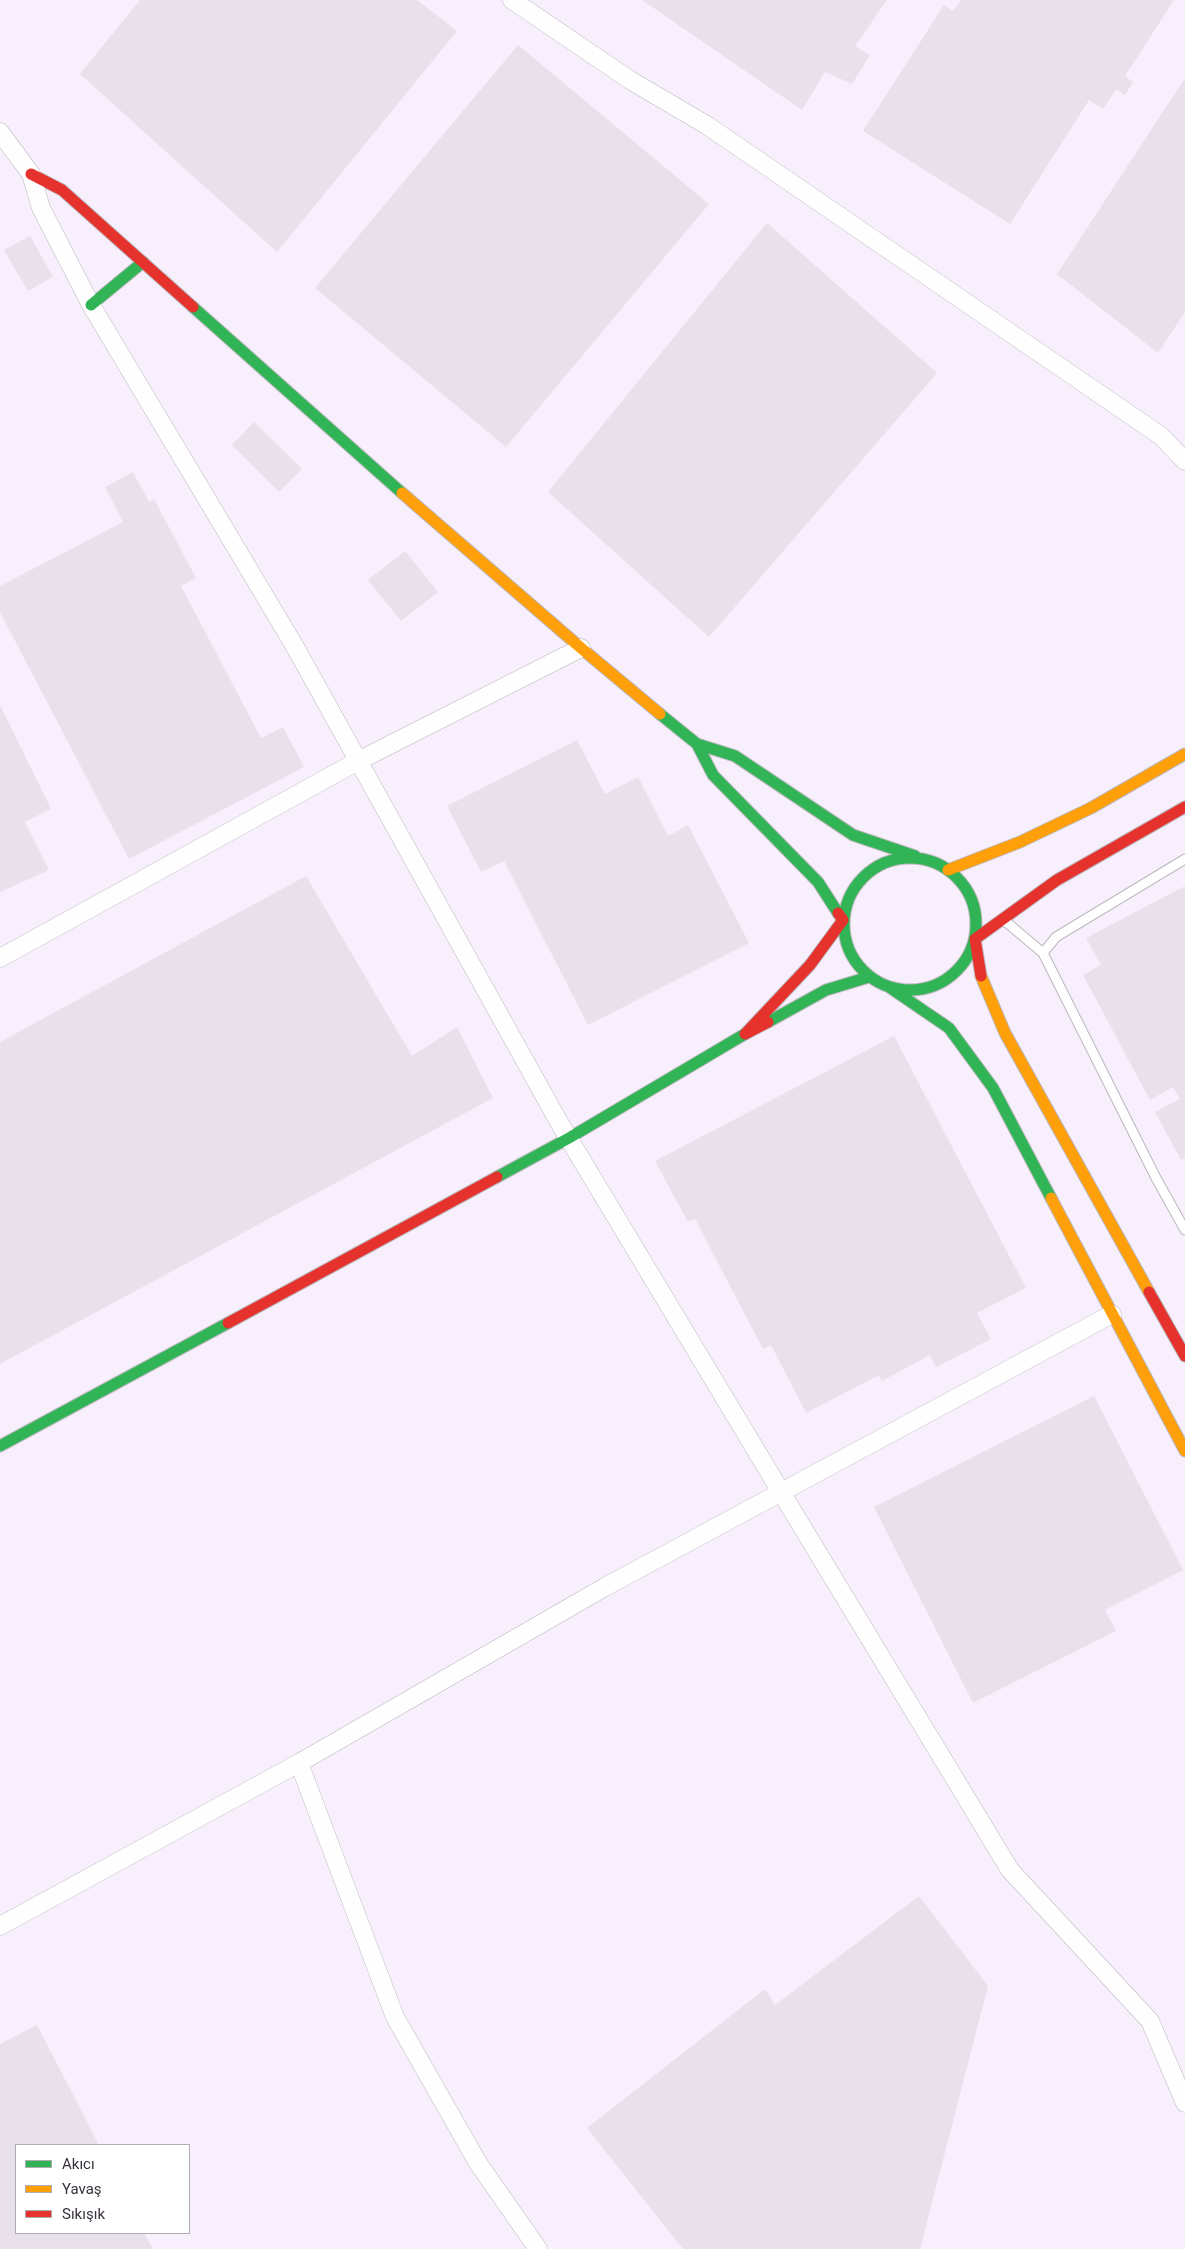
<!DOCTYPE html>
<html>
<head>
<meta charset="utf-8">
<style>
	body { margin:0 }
	#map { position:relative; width:1185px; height:2249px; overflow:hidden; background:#f9f7fa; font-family:Roboto,sans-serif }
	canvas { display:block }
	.legend { position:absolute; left:15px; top:2144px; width:175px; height:90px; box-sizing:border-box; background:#fff; border:1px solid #afadb1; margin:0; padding:6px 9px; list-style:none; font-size:15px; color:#38313c }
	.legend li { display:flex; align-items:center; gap:10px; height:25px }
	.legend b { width:25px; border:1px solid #afadb1 }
</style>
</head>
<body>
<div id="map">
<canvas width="1185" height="2249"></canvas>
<ul class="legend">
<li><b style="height:6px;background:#30b455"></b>Akıcı</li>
<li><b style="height:6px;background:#ff9f0a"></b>Yavaş</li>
<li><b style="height:6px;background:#e5322d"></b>Sıkışık</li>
</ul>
</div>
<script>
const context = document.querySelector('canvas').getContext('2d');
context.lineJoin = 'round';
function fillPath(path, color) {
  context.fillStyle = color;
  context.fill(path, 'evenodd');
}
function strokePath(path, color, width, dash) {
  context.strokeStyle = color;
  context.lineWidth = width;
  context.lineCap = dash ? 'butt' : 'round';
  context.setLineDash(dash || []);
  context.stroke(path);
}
const built = new Path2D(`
	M0,0H1185V2249H0ZM16,2145H189V2233H16Z`);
const building = new Path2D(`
	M140,0H417L457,31L277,252L80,74Z
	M642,0H887L855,46L870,55L852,84L825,72L802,110Z
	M961,0H1174L1125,76L1133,82L1125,95L1116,89L1103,109L1089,100L1010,224L863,131L944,5L953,11Z
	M518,45L709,204L506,447L315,288Z
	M1185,78V312L1158,353L1057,274Z
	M767,223L937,373L709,637L548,492Z
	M30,236L53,277L28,291L4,250Z
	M254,422L302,469L279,492L232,445Z
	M133,472L149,502L154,499L196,578L181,586L261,738L283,727L304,767L129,859L0,612V586L123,522L105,487Z
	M405,551L438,592L401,621L368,580Z
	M0,705L51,809L25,822L49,870L0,892Z
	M577,740L605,794L638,777L668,836L688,825L749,943L588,1025L504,861L481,872L447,806Z
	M306,876L412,1056L457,1027L493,1098L0,1364V1042Z
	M1185,886V1158L1181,1160L1155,1112L1180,1099L1173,1087L1150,1100L1083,975L1101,965L1086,938Z
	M894,1036L1026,1288L977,1313L991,1339L936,1367L930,1355L882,1381L879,1375L806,1413L771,1345L763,1349L695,1219L688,1222L655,1161Z
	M1094,1396L1183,1570L1105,1610L1116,1631L973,1703L874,1507Z
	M919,1896L988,1986L920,2249H683L587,2128L765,1989L775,2005Z
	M37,2025L99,2145H16V2233H144L153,2249H0V2044Z`);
const lane = new Path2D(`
	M1005,921L1043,953L1156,1178L1185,1230
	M1043,953L1056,937L1185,859`);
const street = new Path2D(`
	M512,0L630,80L708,126L1161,436L1185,461
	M0,132L31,174L41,208L91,305L294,645L560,1124L781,1492L1010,1870L1150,2021L1185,2103
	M0,958L358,761L581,648
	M299,1763L395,2017L478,2163L538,2249
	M0,1926L299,1763L605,1587L1112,1314`);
const fast = new Path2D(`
	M91,305L143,262
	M193,307L402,493
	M660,714L697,744L713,775L818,882L838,913
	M697,744L735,756L853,835L915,856
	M844 924a66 66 0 1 1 132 0a66 66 0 1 1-132 0Z
	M889,987L949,1028L993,1088L1051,1198
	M768,1022L826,990L869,977
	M497,1177L569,1138L745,1034
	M0,1446L228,1323`);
const slow = new Path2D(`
	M402,493L581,648L660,714
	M948,870L1020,842L1091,808L1185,754
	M981,976L1005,1033L1149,1292
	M1051,1198L1185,1451`);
const jam = new Path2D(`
	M31,174L62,190L193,307
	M981,976L975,939L1057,880L1185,807
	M768,1022L745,1034L810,965L843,920L838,913
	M1149,1292L1185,1356
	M228,1323L497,1177`);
fillPath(built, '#f8effc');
fillPath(building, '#e8e1ec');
strokePath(lane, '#bbb7bd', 11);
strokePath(street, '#bbb7bd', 19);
strokePath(fast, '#bbb7bd', 13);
strokePath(slow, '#bbb7bd', 13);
strokePath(jam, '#bbb7bd', 13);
strokePath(lane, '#fefefe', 9);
strokePath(street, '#fefefe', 18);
strokePath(fast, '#30b455', 11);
strokePath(slow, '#ff9f0a', 11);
strokePath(jam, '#e5322d', 11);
</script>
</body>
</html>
